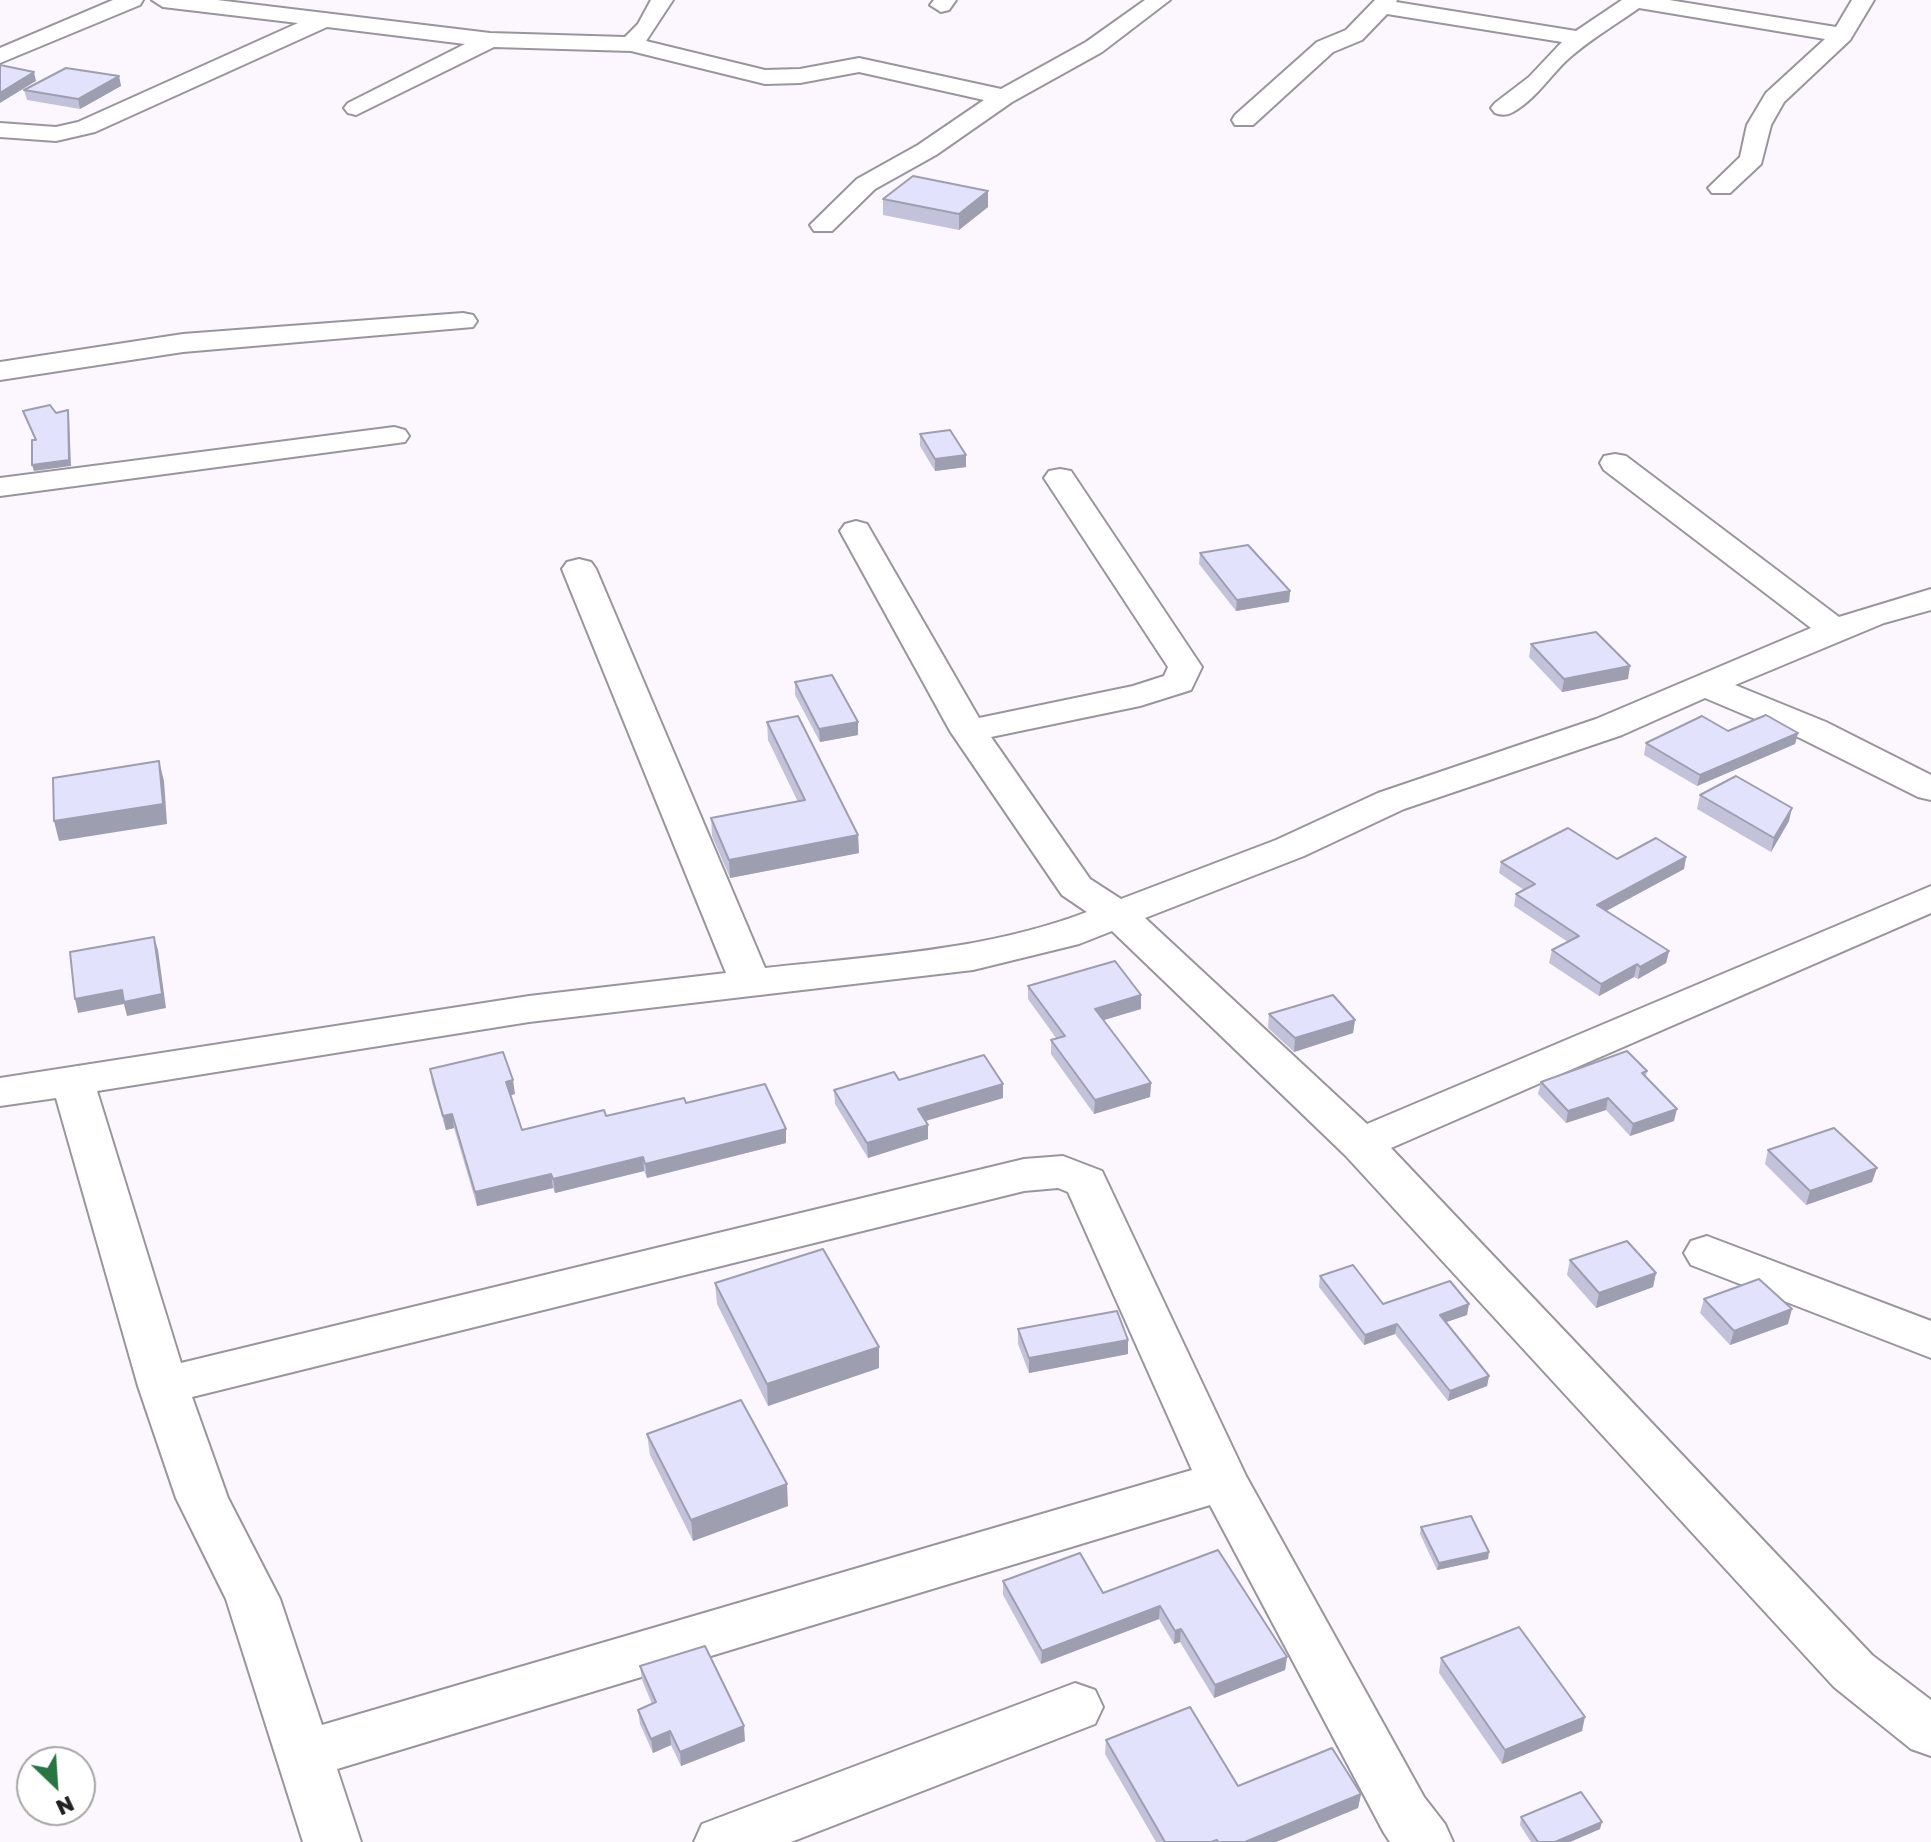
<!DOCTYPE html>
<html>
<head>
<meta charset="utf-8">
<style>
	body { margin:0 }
	#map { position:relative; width:1931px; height:1842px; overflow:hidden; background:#fcf6fe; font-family:"Golos Text",sans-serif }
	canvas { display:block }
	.north { position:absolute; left:16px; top:1746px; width:80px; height:80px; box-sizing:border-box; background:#fff; border:2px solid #a7a6a7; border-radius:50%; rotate:155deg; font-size:22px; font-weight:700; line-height:32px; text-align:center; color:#222023 }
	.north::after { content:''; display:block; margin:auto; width:28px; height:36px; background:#287442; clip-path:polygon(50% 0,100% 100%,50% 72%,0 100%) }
</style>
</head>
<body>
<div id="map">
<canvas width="1931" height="1842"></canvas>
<div class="north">N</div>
</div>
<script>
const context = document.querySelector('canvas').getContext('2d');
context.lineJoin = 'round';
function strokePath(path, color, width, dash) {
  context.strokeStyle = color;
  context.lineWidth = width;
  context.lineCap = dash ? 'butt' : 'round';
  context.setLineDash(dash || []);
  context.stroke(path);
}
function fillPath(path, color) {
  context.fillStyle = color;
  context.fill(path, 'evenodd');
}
const minor = new Path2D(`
	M113,0H143L140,5L0,63V48Z
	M152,0H217L490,33L625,37L638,24L651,0H673L646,41L765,70L800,69L859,58L1001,89L1086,42L1145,0H1170L1102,52L1012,102L936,155L875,189L832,231H814L810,225L857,179L918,145L984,100L859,72L800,83L765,84L631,51L494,47L356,115L348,113L344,108L348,103L465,44L327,27L95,132L56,141L0,137V123L56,127L78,122L298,23L163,7Z
	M934,0H956L949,10L941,12L930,5Z
	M1375,0H1397L1396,2L1576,31L1622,0H1669L1836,27L1852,0H1874L1850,40L1784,102L1771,125L1761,164L1730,193H1712L1708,188L1740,157L1747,125L1766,93L1825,39L1639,8C1615,25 1589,40 1567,60C1549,77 1536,99 1513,112C1506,116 1501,115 1495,113L1491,108L1495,103L1529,77L1562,42L1387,14L1362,40L1333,52L1253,125H1235L1232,120L1235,115L1317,42L1346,30Z
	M463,313L473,315L477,321L473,327L183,352L0,380V362L183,334Z
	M394,427L405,430L409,436L405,442L0,496V478Z
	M1615,454L1626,456L1839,617L1931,589V610L1884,623L1735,685L1826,722L1931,775V800L1918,797L1800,738L1705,698L1622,735L1404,809L1304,856L1145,918L1367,1124L1931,886V913L1391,1148L1872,1655L1931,1700V1756L1911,1749L1834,1687L1345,1155L1112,931L1079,944L973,970L529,1022L97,1091L181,1363L1024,1159L1063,1156L1102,1171L1246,1476L1424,1797L1445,1824L1453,1842H1390L1384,1833L1210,1505L337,1769L361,1842H303L226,1599L176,1498L138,1386L56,1098L0,1106V1078L529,996L726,973L562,569L567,562L579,559L591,562L596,569L765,968C873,956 985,951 1087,912L1062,895L950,731L840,531L845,524L856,521L867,524L979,718L1133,686L1164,676L1168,667L1044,478L1049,471L1060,469L1071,471L1202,667L1191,690L1140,706L991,737L1090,879L1121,899L1276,840L1378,793L1596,719L1811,628L1604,470L1600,463L1604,456ZM1058,1188L1068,1192L1192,1470L322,1725L280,1599L228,1498L192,1397L1024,1191Z
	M1707,1236L1931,1321V1358L1691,1265L1684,1253L1691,1241Z
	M1075,1683L1095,1690L1103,1707L1095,1724L791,1842H694L702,1824Z`);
const wall = new Path2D(`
	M119,76L121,86L80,109L27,100L24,90Z
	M988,191V207L959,230L883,215V199Z
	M920,434L966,467L935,471L920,446Z
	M1200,553L1290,591L1289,602L1236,611L1199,564Z
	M1531,644L1628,679L1562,692L1529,657Z
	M795,682L858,722V735L820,742L795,695Z
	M767,722L858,835L859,853L730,878L712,836L711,818L798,802L768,740Z
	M1798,733L1795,744L1697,786L1644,755L1646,743Z
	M1700,795L1789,821L1771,852L1697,809Z
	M1686,857L1684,869L1606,911L1669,951L1666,963L1638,979L1634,977L1599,996L1549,963L1552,950L1568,942L1514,906L1516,894L1524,890L1499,873L1501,862Z
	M1028,986L1141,995V1009L1103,1020L1151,1083L1150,1097L1094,1114L1051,1054V1040L1056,1038L1028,999Z
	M1269,1014L1355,1020L1353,1033L1294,1052L1268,1028Z
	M430,1069L515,1094L511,1095L522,1130L686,1103L786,1143L647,1178L644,1171L555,1193L553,1188L477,1206L454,1128L446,1130L432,1083Z
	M1647,1071L1646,1077L1674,1121L1630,1136L1606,1110L1566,1123L1538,1094L1541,1082Z
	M899,1080L1003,1098L926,1121L928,1139L868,1158L835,1104L834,1090Z
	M1768,1150L1872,1182L1806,1205L1765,1164Z
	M1570,1260L1656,1273L1653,1287L1596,1308L1567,1275Z
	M1320,1276L1383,1304L1467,1315L1446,1322L1489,1376L1487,1386L1448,1401L1395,1334L1364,1345L1319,1287Z
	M715,1283L879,1347V1368L768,1406L717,1304Z
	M1704,1299L1788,1324L1730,1345L1700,1313Z
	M1018,1329L1128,1340V1354L1029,1373L1018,1344Z
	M647,1434L788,1506L693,1541L650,1455Z
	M1421,1527L1488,1559L1437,1570L1420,1534Z
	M1218,1550L1287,1657L1285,1670L1214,1698L1180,1642L1174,1644L1159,1619L1041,1664L1003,1595V1581L1103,1593Z
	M1441,1658L1582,1731L1502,1764L1439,1673Z
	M640,1666L745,1741L681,1766L671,1745L653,1753L640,1724L638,1710L652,1704L642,1680Z
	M1106,1740L1238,1786L1361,1794L1358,1808L1276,1842H1156L1105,1754Z
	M1521,1817L1600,1829L1570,1842H1531L1520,1825Z`);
const shadedWall = new Path2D(`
	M34,72L36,81L0,103V93Z
	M119,76L121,86L80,109L78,99Z
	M988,191V207L959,230V214Z
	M68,410L69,416L71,466L34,471L32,465Z
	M966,455V467L935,471V459Z
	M1290,591L1289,602L1236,611L1237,600Z
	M1630,666L1628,679L1562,692L1564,679Z
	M858,722V735L820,742L819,729Z
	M1798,733L1795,744L1697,786L1700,775Z
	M159,761L164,781L167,824L59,841L54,821Z
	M1792,808L1789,821L1771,852L1774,838Z
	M858,835L859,853L730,878L729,860Z
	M1686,857L1684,869L1595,917L1597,905Z
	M154,937L158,950L166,1008L127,1016L124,1004L78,1013L75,999Z
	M1669,951L1666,963L1638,979L1640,967Z
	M1637,964L1634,977L1599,996L1601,984Z
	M1141,995V1009L1094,1023L1095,1009Z
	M1355,1020L1353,1033L1294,1052L1295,1038Z
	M513,1080L515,1094L508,1096L506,1082Z
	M1151,1083L1150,1097L1094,1114L1095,1100Z
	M1003,1084V1098L918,1123V1109Z
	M1608,1098L1606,1110L1566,1123L1568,1111Z
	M1677,1109L1674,1121L1630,1136L1633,1124Z
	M452,1114L454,1128L446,1130L443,1116Z
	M928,1125V1139L868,1158L867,1143Z
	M786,1129V1143L647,1178L645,1164Z
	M643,1157L644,1171L555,1193L553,1179Z
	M1877,1168L1872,1182L1806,1205L1810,1191Z
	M551,1174L553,1188L477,1206L475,1192Z
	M1656,1273L1653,1287L1596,1308L1599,1293Z
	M1469,1304L1467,1315L1438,1325L1440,1315Z
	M1792,1309L1788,1324L1730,1345L1734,1331Z
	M1397,1324L1395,1334L1364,1345L1365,1335Z
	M1128,1340V1354L1029,1373V1358Z
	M879,1347V1368L768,1406L767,1384Z
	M1489,1376L1487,1386L1448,1401L1450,1391Z
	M787,1484L788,1506L693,1541L691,1520Z
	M1489,1552L1488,1559L1437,1570L1439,1563Z
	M1160,1606L1159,1619L1041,1664L1042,1651Z
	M1181,1629L1180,1642L1174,1644L1175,1631Z
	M1287,1657L1285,1670L1214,1698L1215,1685Z
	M1585,1717L1582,1731L1502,1764L1505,1750Z
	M744,1726L745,1741L681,1766L680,1752Z
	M670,1731L671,1745L653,1753L651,1739Z
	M1361,1794L1358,1808L1276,1842H1245Z
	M1602,1822L1600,1829L1570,1842H1555Z`);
const building = new Path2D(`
	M0,65L34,72L0,93Z
	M66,68L119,76L78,99L24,90Z
	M913,176L988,191L959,214L883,199Z
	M50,405L56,413L68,410L69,460L32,465V440H36L23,411Z
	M950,430L966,455L935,459L920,434Z
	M1248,545L1290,591L1237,600L1200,553Z
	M1596,632L1630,666L1564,679L1531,644Z
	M832,675L858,722L819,729L795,682Z
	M1766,715L1798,733L1700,775L1646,743L1702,716L1728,731Z
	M798,716L858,835L729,860L711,818L805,800L767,722Z
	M159,761L163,804L54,821L53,778Z
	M1736,776L1792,808L1774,838L1700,795Z
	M1568,828L1617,859L1656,838L1686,857L1597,905L1669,951L1640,967L1637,964L1601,984L1552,950L1579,936L1516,894L1535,884L1501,862Z
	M154,937L162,994L124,1002L122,990L75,999L70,952Z
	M1115,961L1141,995L1095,1009L1151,1083L1095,1100L1051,1040L1065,1036L1028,986Z
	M1333,995L1355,1020L1295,1038L1269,1014Z
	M1627,1051L1647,1071L1642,1073L1677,1109L1633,1124L1608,1098L1568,1111L1541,1082Z
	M503,1052L513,1080L506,1082L522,1130L604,1110L606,1116L684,1098L686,1103L765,1084L786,1129L645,1164L643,1157L553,1179L551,1174L475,1192L452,1114L443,1116L430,1069Z
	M984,1055L1003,1084L918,1109L928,1125L867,1143L834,1090L894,1072L899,1080Z
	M1834,1128L1877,1168L1810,1191L1768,1150Z
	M1627,1241L1656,1273L1599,1293L1570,1260Z
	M823,1249L879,1347L767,1384L715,1283Z
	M1353,1265L1383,1304L1450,1281L1469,1304L1440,1315L1489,1376L1450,1391L1397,1324L1365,1335L1320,1276Z
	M1759,1279L1792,1309L1734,1331L1704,1299Z
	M1117,1311L1128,1340L1029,1358L1018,1329Z
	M741,1400L787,1484L691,1520L647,1434Z
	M1471,1516L1489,1552L1439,1563L1421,1527Z
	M1218,1550L1287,1657L1215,1685L1181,1629L1175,1631L1160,1606L1042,1651L1003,1581L1080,1553L1103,1593Z
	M1519,1627L1585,1717L1505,1750L1441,1658Z
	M705,1646L744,1726L680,1752L670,1731L651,1739L638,1710L656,1702L640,1666Z
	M1190,1707L1238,1786L1332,1748L1361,1794L1245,1842H1218L1217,1840L1211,1842H1165L1106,1740Z
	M1581,1792L1602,1822L1555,1842H1538L1521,1817Z`);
strokePath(minor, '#9a959c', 4);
fillPath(minor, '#fff');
fillPath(wall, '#c2c2da');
fillPath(shadedWall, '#9e9eb1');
fillPath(building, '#e2e2fd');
strokePath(building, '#9e9eb1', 2);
</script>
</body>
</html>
